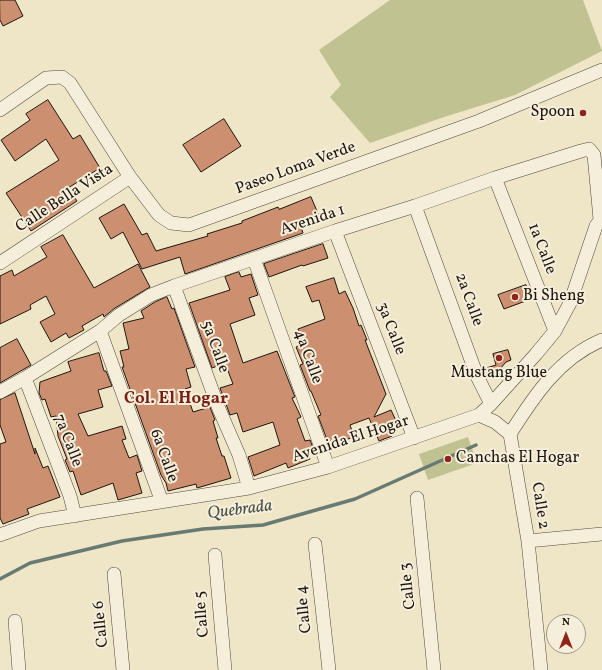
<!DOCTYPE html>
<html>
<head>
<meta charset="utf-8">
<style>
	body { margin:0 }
	#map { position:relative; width:602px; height:670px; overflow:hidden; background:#efe5c7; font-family:Vollkorn,serif }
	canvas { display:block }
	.north { position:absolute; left:546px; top:614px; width:40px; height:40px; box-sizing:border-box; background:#f5eedb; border:1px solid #9f9889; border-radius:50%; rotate:0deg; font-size:11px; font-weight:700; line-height:16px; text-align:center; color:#1e160e }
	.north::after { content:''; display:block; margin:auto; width:14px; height:18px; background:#8f2418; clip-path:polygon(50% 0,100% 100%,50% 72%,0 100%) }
</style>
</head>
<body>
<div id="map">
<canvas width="602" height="670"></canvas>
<div class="north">N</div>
</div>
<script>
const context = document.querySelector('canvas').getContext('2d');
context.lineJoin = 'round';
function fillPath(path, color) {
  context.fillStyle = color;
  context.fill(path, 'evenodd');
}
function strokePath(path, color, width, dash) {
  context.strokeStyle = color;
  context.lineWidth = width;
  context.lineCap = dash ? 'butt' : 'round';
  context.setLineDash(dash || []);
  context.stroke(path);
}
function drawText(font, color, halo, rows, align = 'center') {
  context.font = font + ' Vollkorn,serif';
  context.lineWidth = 4;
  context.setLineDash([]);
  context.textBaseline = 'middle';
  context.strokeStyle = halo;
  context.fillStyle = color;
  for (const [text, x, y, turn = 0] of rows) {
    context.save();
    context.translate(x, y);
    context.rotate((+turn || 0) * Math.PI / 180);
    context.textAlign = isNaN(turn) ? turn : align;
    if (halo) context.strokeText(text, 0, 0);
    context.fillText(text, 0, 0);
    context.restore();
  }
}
const green = new Path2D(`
	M390,0H583L602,51L515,95L444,117L370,143L330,97L341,85L319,50Z
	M468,437L477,463L428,480L419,454Z`);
const stream = new Path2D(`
	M0,579L30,563L122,541L203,529L263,525L355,499L476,445`);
const building = new Path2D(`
	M0,0H15L23,16L3,26L0,20Z
	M48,100L73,139L80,135L100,168L68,188L77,201L31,231L6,193L59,160L46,139L15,161L1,140L30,120L26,114Z
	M224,119L241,146L201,172L183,145Z
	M311,197L319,216L300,224L303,233L185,274L180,257L142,269L123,232L111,239L99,218L124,204L142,235L147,233L156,251L208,236L207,234L242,223V221L278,207L279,209Z
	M63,235L94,288L138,264L150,287L115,308L104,317L103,314L82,326L84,330L69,338L66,333L51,342L40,322L55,314L46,296L30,305L31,309L0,324V276L12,270L14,276L47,257L41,247Z
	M323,244L328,258L303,266L302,265L269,277L264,264Z
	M239,272L241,277L251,274L258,295L249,298L255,315L230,324L243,363L277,351L295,397L292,398L301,417L297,419L305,441L310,440L314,450L307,452L310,459L288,468L286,463L254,476L248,457L280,445L273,422L243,432L237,413L230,415L220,388L233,384L225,363L212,368L189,303L230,290L225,277Z
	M334,278L339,294L345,291L353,308L359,326L361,325L367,340H365L386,394L374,417L391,410L398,425L397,430L392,436L379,441L369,418L350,425L354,437L329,445L318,416L321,415L311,391H310L300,365L303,364L296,347L303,344L298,329L325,319L319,300L312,302L306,287Z
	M526,285L531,299L504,309L498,295Z
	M167,297L172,309L174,308L195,367L186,369L191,387L185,389L193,412L210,407L215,420L213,421L218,438H216L222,456H224L231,478L197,488L196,484L168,491L166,483L161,475L122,367H124L120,351L129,349L123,323L144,318L141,311L155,302Z
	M17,339L31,365L0,383V348Z
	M508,350L511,360L506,362L494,376L485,374L483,369L496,365L493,354Z
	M99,353L104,371H106L112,386L98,390L103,407L78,414L88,436L122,426L126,439L122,440L129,458L137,455L142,471L136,473L142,493L118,500L113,483L81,495L73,471L70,472L65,460L67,459L58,436L56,416L51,417L45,399L42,400L39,393L40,382L71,371L68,362Z
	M15,393L35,454V448L43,468L48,466L60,497L27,509L29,514L3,524L0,518V444L6,442L0,425V400Z`);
const minor = new Path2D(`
	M0,110L46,78L62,77L70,83L130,177L159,215L171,223L189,225L479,121L602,70
	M495,178L555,331
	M415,206L477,376L491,404
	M335,231L414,438
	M254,259L328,467
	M0,263L130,177
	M174,286L219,409L239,455L249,488
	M100,331L162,502
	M25,378L70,496L75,516
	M0,392L25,378L100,331L119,315L151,295L174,286L335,231L415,206L495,178L581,151L589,149L594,155L600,219
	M479,415L495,422L510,434
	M417,498L434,670
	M0,535L39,521L249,488L328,467L479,415L491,404L536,354L555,331L570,303L596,226L602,218
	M528,541L602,534
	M315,544L329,670
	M215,555L225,670
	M114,574L123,670
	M15,621L19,670
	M541,670L528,541L510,434C534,396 559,358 602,340`);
const markers = [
	[583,113,4,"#8f2418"],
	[515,297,4,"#8f2418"],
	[499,358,4,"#8f2418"],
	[448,459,4,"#8f2418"]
];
const poiNames = [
	["Spoon",575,113,"right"],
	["Bi Sheng",523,297],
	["Mustang Blue",499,374,"center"],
	["Canchas El Hogar",456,459]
];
const streetNames = [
	["Paseo Loma Verde",296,169,-20],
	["Calle Bella Vista",65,199,-33],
	["Avenida 1",313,221,-18],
	["1a Calle",541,249,69],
	["2a Calle",468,300,70],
	["3a Calle",390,329,69],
	["5a Calle",214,347,70],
	["4a Calle",307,357,70],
	["Avenida El Hogar",351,440,-18],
	["7a Calle",67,441,69],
	["6a Calle",163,456,70],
	["Calle 2",539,506,81],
	["Calle 3",409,586,-96],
	["Calle 4",305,609,-96],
	["Calle 5",203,614,-95],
	["Calle 6",102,624,-96]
];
const neighbourhoodNames = [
	["Col. El Hogar",176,400]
];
const waterNames = [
	["Quebrada",240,511,-7]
];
fillPath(green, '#c0c291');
strokePath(stream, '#687b73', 3.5);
fillPath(building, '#cc8f70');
strokePath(building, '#1e160e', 1);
strokePath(minor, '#524a3c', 14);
strokePath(minor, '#f5eedb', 13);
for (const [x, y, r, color] of markers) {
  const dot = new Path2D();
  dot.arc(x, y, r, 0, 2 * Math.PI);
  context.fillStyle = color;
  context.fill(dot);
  strokePath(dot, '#f5eedb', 1.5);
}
drawText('16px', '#1e160e', '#f5eedb', poiNames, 'left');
drawText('16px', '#1e160e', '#f5eedb', streetNames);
drawText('bold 17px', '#7a1f14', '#f5eedb', neighbourhoodNames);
drawText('italic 17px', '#495149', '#f5eedb', waterNames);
</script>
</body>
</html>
